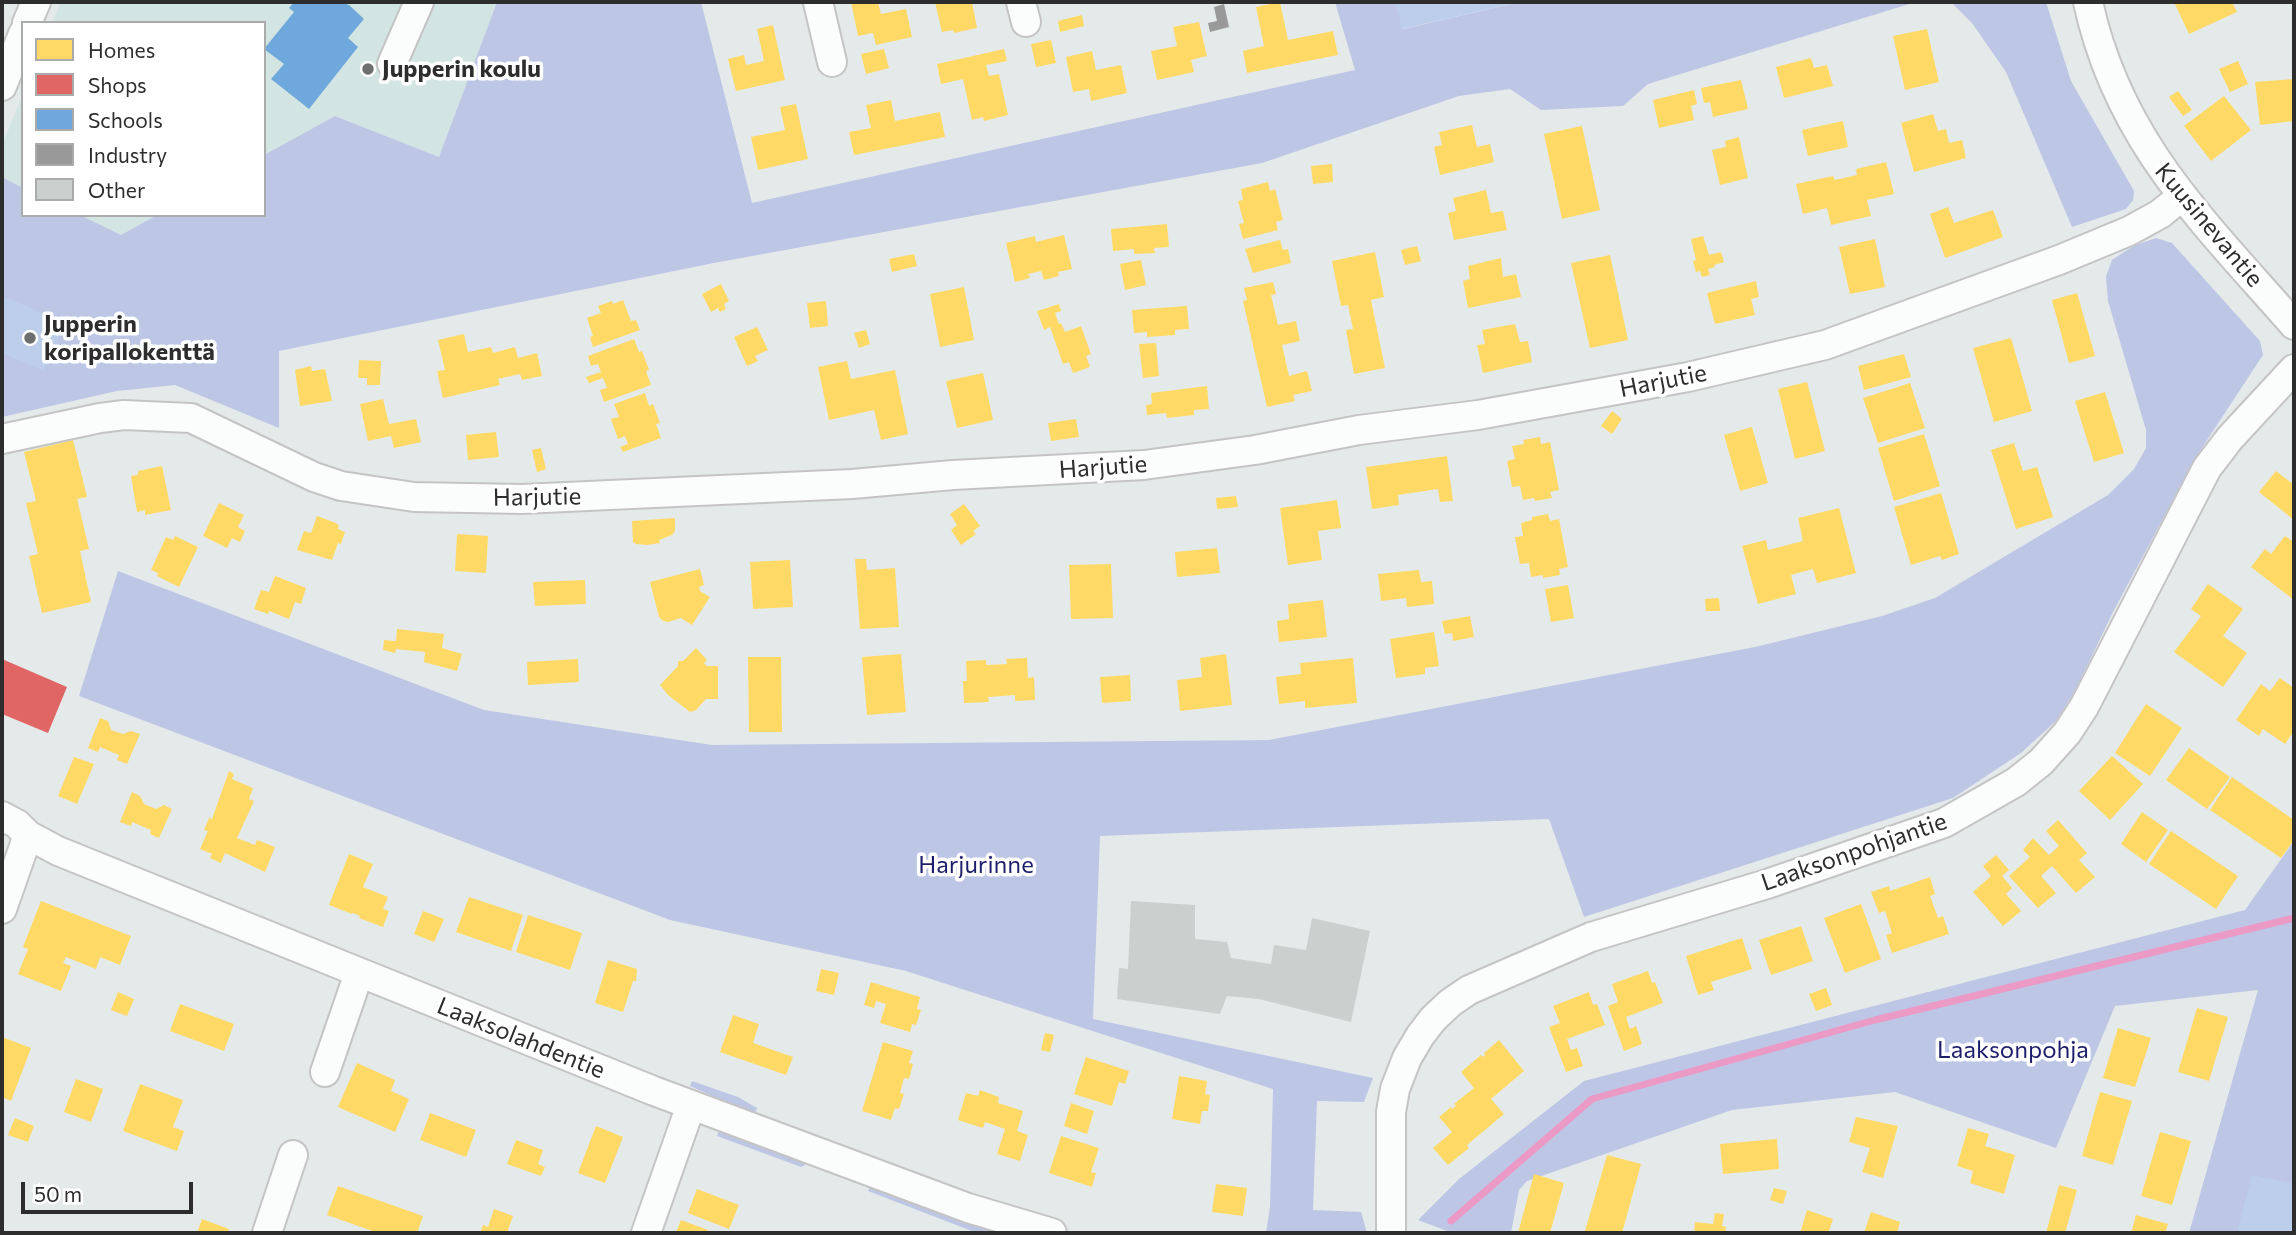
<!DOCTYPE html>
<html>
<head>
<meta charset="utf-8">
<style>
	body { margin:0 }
	#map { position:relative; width:2296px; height:1235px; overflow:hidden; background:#e4eae9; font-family:Commissioner,sans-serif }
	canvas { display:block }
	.frame { position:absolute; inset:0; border:4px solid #2d2d2d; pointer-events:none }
	.legend { position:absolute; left:21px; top:21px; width:245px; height:196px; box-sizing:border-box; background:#fff; border:2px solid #ababab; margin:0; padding:9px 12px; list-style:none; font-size:21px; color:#2d2d2d }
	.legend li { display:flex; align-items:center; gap:14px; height:35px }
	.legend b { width:35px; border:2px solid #ababab }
	.scale { position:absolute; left:21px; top:1182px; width:172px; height:32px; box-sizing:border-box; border:4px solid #2d2d2d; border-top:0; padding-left:9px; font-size:21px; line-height:24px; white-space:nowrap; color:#2d2d2d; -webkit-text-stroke:5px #fff; paint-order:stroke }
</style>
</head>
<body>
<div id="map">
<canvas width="2296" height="1235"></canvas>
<div class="frame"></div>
<ul class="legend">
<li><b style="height:19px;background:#ffd966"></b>Homes</li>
<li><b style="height:19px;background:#e06666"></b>Shops</li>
<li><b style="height:19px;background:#6fa8dc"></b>Schools</li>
<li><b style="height:19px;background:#999"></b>Industry</li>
<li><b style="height:19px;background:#cbd0cf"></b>Other</li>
</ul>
<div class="scale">50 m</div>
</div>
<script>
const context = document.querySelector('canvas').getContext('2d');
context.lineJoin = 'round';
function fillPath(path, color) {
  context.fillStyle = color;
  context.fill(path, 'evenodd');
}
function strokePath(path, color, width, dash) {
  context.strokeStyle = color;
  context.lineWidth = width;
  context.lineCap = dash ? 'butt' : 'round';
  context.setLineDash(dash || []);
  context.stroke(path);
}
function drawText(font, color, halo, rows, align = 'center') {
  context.font = font + ' Commissioner,sans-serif';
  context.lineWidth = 7;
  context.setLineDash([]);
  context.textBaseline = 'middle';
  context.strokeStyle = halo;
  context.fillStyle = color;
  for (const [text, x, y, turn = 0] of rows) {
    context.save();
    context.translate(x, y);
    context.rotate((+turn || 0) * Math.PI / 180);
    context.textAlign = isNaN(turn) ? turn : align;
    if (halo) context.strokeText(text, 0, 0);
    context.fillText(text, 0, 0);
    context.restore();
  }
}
const education = new Path2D(`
	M61,2H497L439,157L335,116L264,155V23H52Z
	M23,94V188L2,177V145Z
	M80,215H157L121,235Z`);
const green = new Path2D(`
	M497,2H701L752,203L1355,70L1335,2H1396L1403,29L1520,2H1916L1648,84L1623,106L1541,110L1510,89L1459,96L1262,163L714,263L279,351V428L175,385L117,391L2,417V177L23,188V215H80L121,235L157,215H264V155L335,116L439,157Z
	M1951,2H2046L2071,81L2134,191L2133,200L2126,209L2072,227L2006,72L1972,23Z
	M2156,238L2172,243L2260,341L2263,355L2196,457L2113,612L2075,691L2056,721L2021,753L1953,798L1584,917L1549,819L1100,836L1093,1019L1373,1078L1364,1102L1317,1101L1313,1210L1361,1212L1367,1233H1266L1270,1207L1273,1089L906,971L670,920L79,696L118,571L484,710L712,745L1269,740L1755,647L1882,616L1935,598L2108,495L2134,469L2146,448V430L2108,301L2106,277L2112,260L2133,246Z
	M2294,841V1233H2189L2258,990L2115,1006L2056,1148L1895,1092L1732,1110L1527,1181L1519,1190L1511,1233H1448L1447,1231L1418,1220L1459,1179L1584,1081L2245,910Z
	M692,1081L738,1097L757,1108L755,1115L690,1086Z
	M720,1128L806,1161L805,1165L801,1167L717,1136Z
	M870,1186L1003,1231V1233H977L868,1191Z`);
const pitch = new Path2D(`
	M1396,2H1520L1402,29Z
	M2,296L66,323L44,371L2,353Z
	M2252,1175L2294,1184V1233H2237Z`);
const homes = new Path2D(`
	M851,2H878L881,14L906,9L912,37L876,45L873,33L858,36Z
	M935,2H972L977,28L954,33L953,30L942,32Z
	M1280,2L1288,40L1333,31L1338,55L1247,73L1243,51L1264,46L1256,7Z
	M2174,2H2232L2237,12L2189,34Z
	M1082,15L1084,26L1060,32L1058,21Z
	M1199,22L1207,56L1191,60L1194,72L1157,80L1151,51L1177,46L1173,27Z
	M773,25L785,80L736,91L728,59L744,55L746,65L764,61L757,29Z
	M1927,29L1939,82L1905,90L1893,36Z
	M1051,40L1056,63L1036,67L1031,44Z
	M884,49L889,68L866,74L861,54Z
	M1004,49L1007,61L986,65L989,76L999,74L1008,115L984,121L983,117L972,120L963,79L941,84L937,64Z
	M1092,51L1096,70L1121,65L1127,93L1091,101L1089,89L1073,92L1066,57Z
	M1811,58L1814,68L1827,65L1833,86L1784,98L1776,67Z
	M2238,61L2248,84L2230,92L2219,69Z
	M2294,79V121L2260,125L2255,82Z
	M1741,80L1748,109L1713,117L1710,102L1704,103L1701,88Z
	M1694,90L1697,104L1691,106L1694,120L1659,128L1653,100Z
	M2178,91L2192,110L2183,116L2169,97Z
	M2224,96L2251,130L2211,161L2184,126Z
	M891,100L895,121L940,112L945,137L854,155L849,132L871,128L866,105Z
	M796,104L808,159L758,170L751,137L785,130L780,107Z
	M1933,114L1938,131L1946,129L1949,143L1962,140L1966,158L1914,172L1901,123Z
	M1843,121L1848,147L1808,156L1802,130Z
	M1472,125L1477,147L1490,144L1494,162L1440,175L1434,147L1442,145L1439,132Z
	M1582,126L1600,210L1562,219L1544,134Z
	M1739,137L1748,178L1720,185L1712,150L1726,147L1725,141Z
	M1886,162L1894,194L1867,200L1871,216L1831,225L1827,208L1803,214L1796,184L1833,176L1835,180L1857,175L1856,169Z
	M1332,164L1333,182L1313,184L1311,166Z
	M1268,182L1270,191L1275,189L1283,220L1276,222L1278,230L1243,239L1239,224L1244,223L1238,201L1243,200L1241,189Z
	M1486,190L1491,213L1503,211L1507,230L1454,240L1448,213L1456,211L1453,198Z
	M1948,207L1954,223L1993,210L2003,237L1945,258L1930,214Z
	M1167,224L1169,247L1154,248L1155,253L1134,254V249L1113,251L1111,229Z
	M1064,235L1072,269L1058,272L1059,276L1044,280L1041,271L1028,274L1030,278L1015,282L1006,243L1035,236L1036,242Z
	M1703,236L1709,255L1721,252L1724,262L1714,265L1715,267L1708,269L1710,275L1702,277L1700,271L1696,272L1693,261L1696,260L1691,239Z
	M1875,239L1885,287L1850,294L1839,247Z
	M1280,240L1283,250L1288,249L1291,263L1253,273L1245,249Z
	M1417,246L1421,261L1405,265L1401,250Z
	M1375,252L1384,297L1371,300L1385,368L1354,374L1346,330L1353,329L1348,305L1341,306L1332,261Z
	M914,254L917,266L892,272L889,259Z
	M1610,255L1628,340L1590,348L1571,263Z
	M1501,258L1503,277L1516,274L1521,297L1468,308L1463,281L1470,279L1468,266Z
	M1141,260L1146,285L1125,290L1120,264Z
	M1756,281L1759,297L1751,299L1755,315L1715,324L1707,293Z
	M1273,282L1276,294L1271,295L1278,325L1296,321L1300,341L1282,345L1289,376L1307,371L1312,391L1293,395L1295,401L1267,407L1243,301L1247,300L1244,288Z
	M721,284L729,301L724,304L726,309L720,312L718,308L711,312L702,294Z
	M964,287L974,340L940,347L930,294Z
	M2077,293L2095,356L2069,363L2052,300Z
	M623,300L631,321L636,320L640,330L593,347L590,337L593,336L587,318L601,313L598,306L612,301L613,304Z
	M826,301L828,326L810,328L807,303Z
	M1059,304L1061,311L1055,313L1059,324L1061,323L1065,332L1081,326L1091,354L1086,356L1090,367L1073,373L1069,362L1063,364L1050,327L1044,330L1037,311Z
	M1187,306L1189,329L1175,330V335L1147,337V332L1134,333L1132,310Z
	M1515,324L1520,342L1528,341L1532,362L1483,373L1477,345L1485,344L1482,330Z
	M757,327L768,350L755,356L758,361L747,366L734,337Z
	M866,330L870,344L859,348L854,333Z
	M464,334L468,352L491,347L493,353L515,347L518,358L537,353L542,376L522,380L520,374L498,379L500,385L443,398L437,371L445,370L438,340Z
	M2011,338L2032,411L1994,422L1973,348Z
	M634,339L639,352L642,351L649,370L646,371L651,385L604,402L600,390L607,388L603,378L589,383L586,377L601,372L598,364L591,366L588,356Z
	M1156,343L1159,376L1143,378L1139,344Z
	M1904,354L1911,377L1864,390L1858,366Z
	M359,360L381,361L380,385H367V378H358Z
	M847,361L851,379L895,370L908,434L881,440L874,410L829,420L818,367Z
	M311,366L312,371L325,369L332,401L300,406L295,370Z
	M983,373L993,420L957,428L946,381Z
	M1807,382L1825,451L1795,459L1778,389Z
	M1910,383L1925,428L1878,443L1863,398Z
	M1207,386L1209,409L1194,410V415L1167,418L1166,413L1147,415L1146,405L1152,404L1151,393Z
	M2105,392L2124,453L2094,462L2075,401Z
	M645,393L649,406L653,404L660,423L656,424L661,438L623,452L620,447L628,444L625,436L618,439L611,419L619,417L614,404Z
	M383,399L389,424L416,419L421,442L394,448L391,436L368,441L360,404Z
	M1612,411L1622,419L1612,434L1601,426Z
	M1076,419L1079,437L1051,441L1048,423Z
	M1752,427L1768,483L1740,491L1724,435Z
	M496,432L499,457L468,460L466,435Z
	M1924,434L1940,486L1894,501L1878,448Z
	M1540,437L1541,444L1550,442L1559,490L1550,492L1552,498L1535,501L1534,498L1523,500L1520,486L1512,487L1507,461L1515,459L1512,446L1524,444L1523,440Z
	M73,440L87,497L77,499L89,549L80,551L91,602L42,613L29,556L38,554L26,503L36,501L24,452Z
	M2014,443L2023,471L2037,467L2053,517L2016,529L1991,450Z
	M541,448L546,469L537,472L532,450Z
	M1447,456L1453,501L1440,502L1438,489L1398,495L1399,505L1372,509L1366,467Z
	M162,466L171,510L145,515V510L137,512L131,476L138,475V471Z
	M2276,471L2294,485V520L2259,492Z
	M1941,493L1959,554L1942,560L1940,556L1911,565L1894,507Z
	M1236,496L1238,507L1217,509L1216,498Z
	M1337,500L1341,528L1318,531L1322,560L1288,565L1280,508Z
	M219,503L244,515L238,527L245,531L240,542L232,538L227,548L203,536Z
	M964,504L980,526L973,531L976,534L961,545L951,530L957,525L950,514Z
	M1839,508L1856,573L1817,583L1813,569L1791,575L1796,594L1758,604L1742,546L1766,540L1768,550L1803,541L1798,518Z
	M1548,514L1550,521L1559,519L1568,567L1559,569L1560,575L1543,578V575L1531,577L1529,563L1520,564L1515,537L1523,536L1521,523L1532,520V517Z
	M317,516L336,523L339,526L338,529L345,532L341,544L338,543L332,560L297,550L304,531L311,533Z
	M675,518V531L672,535L659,540L660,543L647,545L636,544L633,542L632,521Z
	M457,534L488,536L486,573L455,571Z
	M175,536L198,547L179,587L157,576L158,573L151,570L166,537L173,540Z
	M2285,536L2294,542V600L2251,567L2265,549L2271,554Z
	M1217,548L1220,573L1177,577L1175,552Z
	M855,559H866L867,570L895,568L899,627L860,629Z
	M790,560L793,607L753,609L750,562Z
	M1111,564L1113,618L1071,619L1069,565Z
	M700,569L704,585L699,587L700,591L710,597L692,625L681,618L668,622L663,621L659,617L650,582Z
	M1419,570L1421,582L1432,581L1434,604L1407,607L1406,598L1381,601L1378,574Z
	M275,576L306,588L301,604L295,602L289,619L269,611L268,614L254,609L261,590L269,592Z
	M585,580L586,604L535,606L533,582Z
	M2208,584L2243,609L2223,636L2247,653L2223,687L2174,652L2201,616L2191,609Z
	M1568,585L1574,618L1551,622L1545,589Z
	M1719,598L1720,611H1706L1705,599Z
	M1323,600L1327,637L1279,642L1277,621L1289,619L1288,604Z
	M1470,616L1474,637L1453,641L1452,633L1445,634L1442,621Z
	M397,629L444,634L442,648L462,654L457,671L424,662L425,652L396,649L395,653L383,650L384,640L396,641Z
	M1434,632L1439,666L1425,668V674L1396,678L1390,639Z
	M696,648L707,660L704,663L707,666H718V699H706L696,710L690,712L668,695L660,685L678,666V661H683Z
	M901,654L906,712L867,715L862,657Z
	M1226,654L1232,705L1180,711L1177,680L1202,677L1200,658Z
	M748,657H781L782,732H749Z
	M1027,658L1028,678L1034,677L1035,700L1015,701V695L988,697L989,702L964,703L963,681H967L966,661L986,660V665L1007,664L1006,659Z
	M1353,658L1357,703L1305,708V701L1279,704L1276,677L1301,674L1300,663Z
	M578,659L579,682L528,685L527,662Z
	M1130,675L1131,701L1102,703L1100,677Z
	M2280,678L2294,688V731L2285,744L2263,729L2259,736L2236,720L2261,684L2270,691Z
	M2146,704L2182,728L2150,776L2115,753Z
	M100,718L108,721L111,730L123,734L131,731L140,734L127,764L117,760L119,755L100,747L98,752L88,748Z
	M2189,748L2230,777L2207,809L2166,780Z
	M2112,756L2143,784L2110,820L2079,791Z
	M74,757L94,764L77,804L58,796Z
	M229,771L234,774L232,779L253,788L249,799L254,801L237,838L255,845L257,840L275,847L265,872L225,853L221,863L210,858L212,854L200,849L208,831L204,830L209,818L212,819Z
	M2232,777L2294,820V840L2281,858L2210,810Z
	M132,792L140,796L144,804L156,809L164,805L172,809L159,838L150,834L151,830L132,822L131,826L120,822Z
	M2142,812L2168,830L2146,862L2121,844Z
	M2058,820L2087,853L2079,860L2095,877L2076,893L2052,866L2041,876L2056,893L2038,908L2009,876L2030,857L2023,850L2033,838L2049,855L2059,846L2046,831Z
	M2171,831L2238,876L2216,909L2149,864Z
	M349,854L373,864L363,887L388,897L383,909L389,911L383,927L359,918L360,916L353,913L352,914L329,905Z
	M1996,855L2009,870L2002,876L2012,888L2006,894L2021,911L2003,926L1973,892L1991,876L1983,866Z
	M1930,877L1935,894L1930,896L1938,918L1943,916L1949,934L1892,953L1886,935L1892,933L1885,911L1879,913L1871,892L1889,886L1890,891Z
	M469,897L523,915L511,951L456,932Z
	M41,901L131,936L120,965L100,957L96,969L66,957L63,963L71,966L61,991L18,974L28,949L23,947Z
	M1861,904L1881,959L1845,973L1824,918Z
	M423,911L444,919L434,942L414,934Z
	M528,915L582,933L570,970L516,952Z
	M1801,926L1813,961L1771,975L1759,940Z
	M1742,938L1752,969L1711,982L1714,990L1698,995L1686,956Z
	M608,960L637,969L636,981H633L623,1012L595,1003Z
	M821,969L839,973L834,995L816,991Z
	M1648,971L1652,983L1655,982L1663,1003L1626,1017L1630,1029L1636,1026L1642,1044L1624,1051L1608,1006L1618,1002L1612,984Z
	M871,982L920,997L917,1009L921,1010L916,1025L912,1024L910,1032L880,1023L886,1004L876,1001L874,1008L864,1005Z
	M1826,988L1832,1005L1816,1011L1809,994Z
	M118,992L134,999L127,1016L111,1010Z
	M1589,992L1593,1005L1597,1004L1605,1025L1567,1039L1571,1050L1577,1048L1583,1066L1566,1072L1549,1027L1560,1023L1553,1006Z
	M180,1004L234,1024L224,1051L170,1031Z
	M2197,1008L2228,1017L2209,1081L2178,1072Z
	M733,1015L759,1024L753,1043L793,1057L786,1075L720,1052Z
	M2118,1028L2151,1038L2135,1087L2103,1078Z
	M1045,1033L1054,1035L1050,1052L1041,1050Z
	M2,1037L31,1048L11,1101L2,1097Z
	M1499,1040L1524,1071L1491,1099L1504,1114L1467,1145L1469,1148L1448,1165L1433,1148L1452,1132L1439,1117L1451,1107L1452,1109L1456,1106L1454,1104L1474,1088L1461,1072L1481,1055L1483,1057L1485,1055L1484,1053Z
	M883,1042L913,1051L909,1063L913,1064L909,1079L904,1078L900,1093L904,1094L899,1109L895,1108L891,1120L862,1111Z
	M1086,1057L1129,1071L1125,1084L1119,1082L1112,1106L1074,1094Z
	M357,1063L395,1080L391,1091L409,1099L395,1132L338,1107Z
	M1179,1076L1207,1081L1205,1094L1210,1095L1208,1111H1202L1200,1124L1172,1119Z
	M76,1079L103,1089L91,1122L64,1112Z
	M140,1084L183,1100L173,1127L184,1131L177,1151L123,1131Z
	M980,1090L999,1097L998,1103L1023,1111L1017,1131L1028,1135L1020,1161L997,1154L1005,1129L985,1122L983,1128L958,1120L966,1093L978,1096Z
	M2100,1092L2132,1101L2113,1165L2082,1156Z
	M1071,1103L1094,1111L1087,1134L1064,1126Z
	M430,1113L476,1130L466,1157L420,1140Z
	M1856,1117L1898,1126L1883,1178L1862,1172L1870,1148L1849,1142Z
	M15,1118L34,1126L28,1142L8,1135Z
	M596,1126L623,1137L605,1183L578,1173Z
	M1968,1128L1989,1134L1985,1146L2015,1155L2004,1194L1970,1183L1973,1171L1957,1166Z
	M2160,1132L2191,1141L2172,1205L2141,1196Z
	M1061,1136L1099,1148L1091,1172L1096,1173L1092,1187L1049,1173Z
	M1777,1139L1779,1169L1723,1174L1720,1144Z
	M516,1140L543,1150L538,1164L545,1167L541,1176L507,1164Z
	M1607,1155L1641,1164L1622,1233H1595L1585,1231Z
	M1534,1174L1564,1183L1550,1233H1518Z
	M1216,1184L1247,1188L1243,1216L1212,1212Z
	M2059,1185L2077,1190L2065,1233H2046Z
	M338,1186L423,1216L417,1233H378L327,1215Z
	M1774,1188L1787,1191L1783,1204L1770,1200Z
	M697,1189L739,1205L729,1229L688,1213Z
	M494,1209L513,1216L507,1233H480L483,1225L488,1227Z
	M1807,1210L1833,1219L1829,1231L1835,1233H1800Z
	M1871,1212L1900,1222L1897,1233H1864Z
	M1715,1213L1724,1214L1722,1226L1726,1227L1725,1233H1694L1695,1222L1713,1224Z
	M2136,1215L2168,1224L2165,1233H2131Z
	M202,1219L229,1229L228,1233H197Z
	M681,1220L708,1230L707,1233L676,1232Z`);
const shops = new Path2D(`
	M2,659L67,687L48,733L2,714Z`);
const schools = new Path2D(`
	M294,2H340L349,5L364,19L348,38L358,47L309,109L271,79L284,64L264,49L294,12L289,8Z`);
const industry = new Path2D(`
	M1224,4L1229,27L1210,32L1208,23L1217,21L1214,7Z`);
const stream = new Path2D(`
	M1451,1221L1592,1099L1875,1020L2294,918`);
const building = new Path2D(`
	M1131,901L1195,905V939L1227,942L1231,958L1271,964L1274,945L1306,950L1312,918L1370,931L1351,1022L1259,999L1227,996L1220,1014L1117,999L1119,968L1128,969Z`);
const minor = new Path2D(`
	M818,2L832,62
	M1021,2L1026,22
	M2088,2C2118,141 2204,222 2294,325
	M27,23L36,2
	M392,64L419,2
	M2,86L23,34
	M2,439L100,418L124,415L191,418L314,477L341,486L414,497L522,499L852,484L953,475L1144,465L1255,450L1359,430L1478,415L1688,377L1825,345L2059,260L2129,231L2160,214L2181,197
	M2,816L17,824L28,835L58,851L654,1091L968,1208L1052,1233
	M2,909L28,835
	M325,1072L359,973
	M267,1233L293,1155
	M646,1233L691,1105
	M1391,1233V1112L1395,1089L1407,1058L1420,1036L1433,1019L1450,1003L1469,990L1591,937L1767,884L1944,823L2016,782L2041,762L2067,733L2084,707L2207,468L2230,438L2294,369`);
const markers = [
	[368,69,7,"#6d6f6f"],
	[30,338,7,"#6d6f6f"]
];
const poiNames = [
	["Jupperin koulu",382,69],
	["Jupperin",44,324],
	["koripallokenttä",44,352]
];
const streetNames = [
	["Kuusinevantie",2209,225,50],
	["Harjutie",1663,381,-11],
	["Harjutie",1103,467,-4],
	["Harjutie",537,497,-1],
	["Laaksonpohjantie",1854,852,-19],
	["Laaksolahdentie",521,1038,22]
];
const parkNames = [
	["Harjurinne",976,865],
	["Laaksonpohja",2013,1050]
];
fillPath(education, '#d3e5e2');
fillPath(green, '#bec6e6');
fillPath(pitch, '#bcceea');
fillPath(homes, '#ffd966');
fillPath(shops, '#e06666');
fillPath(schools, '#6fa8dc');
fillPath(industry, '#999');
strokePath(stream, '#ea9ac5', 7);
fillPath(building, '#cbd0cf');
strokePath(minor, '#c4c4c4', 32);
strokePath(minor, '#fbfcfc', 28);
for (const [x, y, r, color] of markers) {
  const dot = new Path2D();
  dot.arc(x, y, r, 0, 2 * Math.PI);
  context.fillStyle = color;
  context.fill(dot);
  strokePath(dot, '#fff', 2.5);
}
drawText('bold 24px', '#2d2d2d', '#fff', poiNames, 'left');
drawText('24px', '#2d2d2d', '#fff', streetNames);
drawText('24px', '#1d1d6b', '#fff', parkNames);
</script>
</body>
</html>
